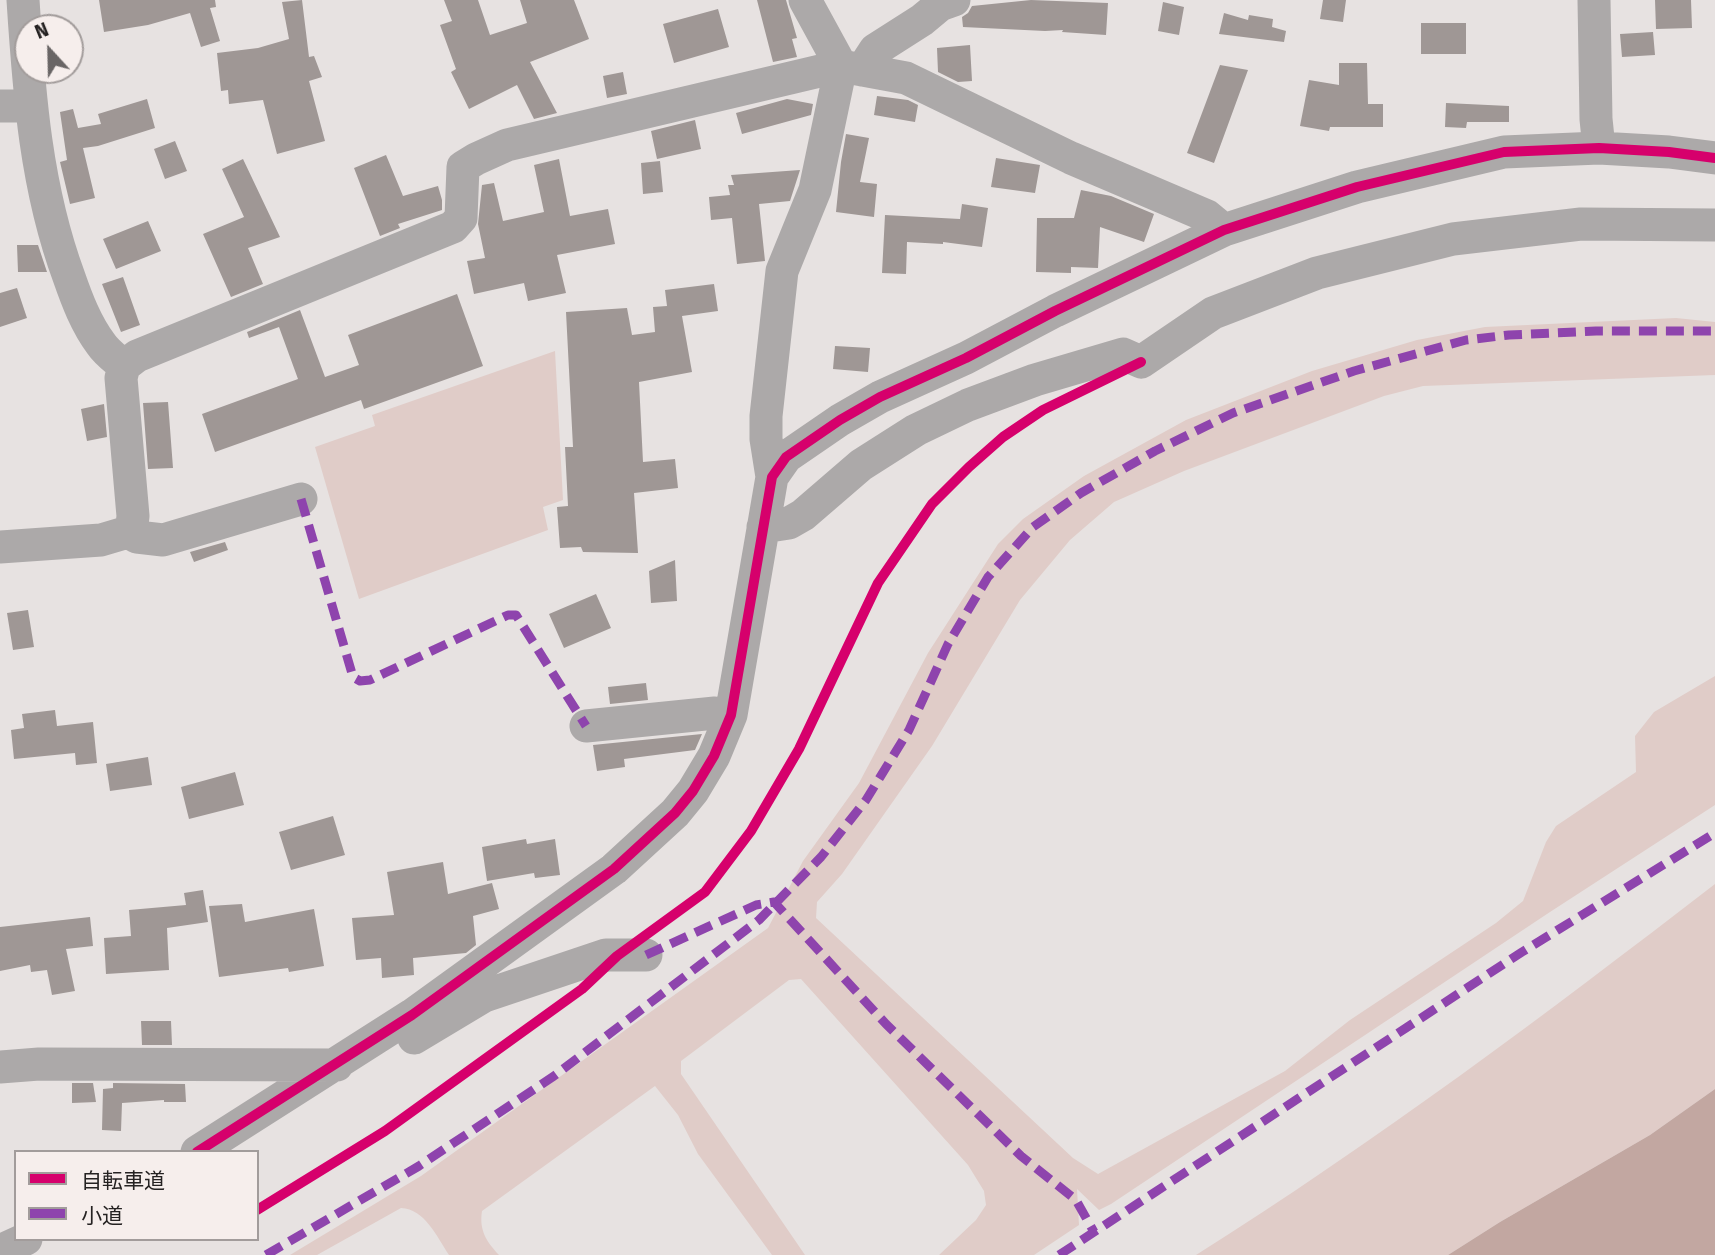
<!DOCTYPE html>
<html>
<head>
<meta charset="utf-8">
<style>
	body { margin:0 }
	#map { position:relative; width:1715px; height:1255px; overflow:hidden; background:#e7e2e1; font-family:"Fira Sans","Noto Sans JP",sans-serif }
	canvas { display:block }
	.legend { position:absolute; left:14px; top:1150px; width:245px; height:91px; box-sizing:border-box; background:#f6eeec; border:2px solid #a29c9b; margin:0; padding:9px 12px; list-style:none; font-size:21px; color:#252222 }
	.legend li { display:flex; align-items:center; gap:14px; height:35px }
	.legend b { width:35px; border:2px solid #a29c9b }
	.north { position:absolute; left:14px; top:14px; width:70px; height:70px; box-sizing:border-box; background:#f6eeec; border:2px solid #a29c9b; border-radius:50%; rotate:338deg; font-size:19px; font-weight:700; line-height:28px; text-align:center; color:#252222 }
	.north::after { content:''; display:block; margin:auto; width:24px; height:32px; background:#696565; clip-path:polygon(50% 0,100% 100%,50% 72%,0 100%) }
</style>
</head>
<body>
<div id="map">
<canvas width="1715" height="1255"></canvas>
<ul class="legend">
<li><b style="height:9px;background:#d6006c"></b>自転車道</li>
<li><b style="height:9px;background:#8e44ad"></b>小道</li>
</ul>
<div class="north">N</div>
</div>
<script>
const context = document.querySelector('canvas').getContext('2d');
context.lineJoin = 'round';
function fillPath(path, color) {
  context.fillStyle = color;
  context.fill(path, 'evenodd');
}
function strokePath(path, color, width, dash) {
  context.strokeStyle = color;
  context.lineWidth = width;
  context.lineCap = dash ? 'butt' : 'round';
  context.setLineDash(dash || []);
  context.stroke(path);
}
const green = new Path2D(`
	M1676,318L1715,322V375L1423,386L1384,396L1184,471L1114,502L1070,540L1020,600L932,746L842,874L817,902L816,918L1073,1158L1098,1174L1285,1071L1350,1020L1496,923L1523,901L1546,842L1556,826L1636,772L1635,736L1654,712L1715,676V805L1550,912L1111,1204L1099,1210L1077,1189L1079,1225L1034,1255H939L976,1220L986,1205L984,1191L968,1165L801,979L789,980L681,1061V1074L805,1255H772L698,1154L678,1115L655,1086L482,1211C479,1230 486,1241 499,1255H449C437,1237 425,1209 401,1208L317,1255H290L421,1176L768,928L803,861L859,783L928,653L998,544L1023,519L1084,476L1186,420L1312,371L1417,340L1485,327Z
	M555,351L563,500L543,507L548,530L359,599L315,447L375,426L372,415Z
	M1715,884V1089L1650,1135L1500,1222L1448,1255H1196C1377,1141 1545,1015 1715,884Z`);
const water = new Path2D(`
	M1715,1089V1255H1448L1500,1222L1650,1135Z`);
const building = new Path2D(`
	M99,0H215L216,7L210,8L220,41L201,47L190,13L148,25L104,32Z
	M302,0L309,57L314,56L322,77L309,81L325,141L277,154L263,100L229,104L228,90L221,91L217,53L258,48L289,39L282,2Z
	M444,0H478L490,35L527,23L520,0H574L589,39L530,62L557,113L534,119L517,85L469,109L451,72L456,69L440,25L452,21Z
	M757,0H786L797,38L792,39L797,57L773,62Z
	M1031,0L1108,3L1106,35L1062,32L1063,30L1045,31L963,27L962,17L968,13L972,6Z
	M1323,0H1346L1343,22L1320,19Z
	M1655,0H1691L1692,28L1656,29Z
	M1163,2L1184,7L1179,35L1158,31Z
	M718,9L729,47L674,63L663,24Z
	M1224,13L1248,20L1249,15L1273,19L1272,27L1286,31L1284,42L1219,34Z
	M1421,23H1466V54H1421Z
	M1653,32L1655,55L1622,57L1620,34Z
	M970,45L972,81L958,82L938,72L937,48Z
	M1339,63H1367L1368,104H1383V127H1330L1329,131L1300,126L1309,80L1339,85Z
	M1220,65L1248,70L1214,163L1187,153Z
	M623,72L627,94L607,98L603,76Z
	M877,96L908,100L918,105L915,122L874,115Z
	M147,99L155,128L98,146L83,148L95,198L70,204L60,162L67,160L60,112L73,109L78,128L101,124L98,114Z
	M787,99L813,104L811,115L742,134L736,113Z
	M1446,103L1509,106V122H1467L1466,128L1445,127Z
	M695,120L701,149L657,159L651,131Z
	M846,134L869,138L860,182L877,184L874,217L836,212L841,162Z
	M175,141L187,171L165,179L154,149Z
	M386,155L403,196L438,186L442,200V210L398,224L400,228L380,236L354,168Z
	M996,158L1040,165L1035,193L991,187Z
	M243,159L280,237L248,248L263,284L231,297L203,234L244,217L222,169Z
	M559,159L570,216L608,209L615,244L557,255L566,293L528,301L524,283L474,294L467,261L485,258L478,224L482,185L494,183L503,221L544,212L534,165Z
	M660,161L663,192L643,194L641,163Z
	M800,170L790,201L759,204L765,261L737,264L732,218L711,220L709,197L730,195L728,185H734L731,175Z
	M1081,190L1111,196L1154,214L1144,242L1100,227L1098,268L1071,267V273L1036,272L1037,218H1074Z
	M962,204L988,208L982,247L943,242V244L907,242L906,274L882,273L885,215L960,219Z
	M148,221L161,251L116,269L103,239Z
	M17,245H38L47,272H18Z
	M123,277L140,325L121,332L102,284Z
	M714,284L718,311L682,316L692,372L639,382L643,462L675,459L678,488L634,493L638,553L583,552L581,547L560,548L557,507L568,506L565,447H573L566,312L627,308L632,335L655,332L653,307L667,306L665,290Z
	M17,288L27,318L0,327V293Z
	M457,294L483,366L364,409L361,400L215,452L202,414L298,379L279,327L249,338L247,332L300,310L325,377L359,365L348,335Z
	M835,346L870,348L868,372L833,369Z
	M168,402L173,468L148,469L143,403Z
	M104,404L107,437L87,441L81,409Z
	M225,542L228,550L194,562L190,552Z
	M675,560L677,601L651,603L649,571Z
	M596,594L611,628L564,648L549,614Z
	M28,610L34,647L13,650L7,613Z
	M646,683L648,700L610,704L608,687Z
	M55,710L57,726L93,722L97,763L76,765L75,753L14,759L11,730L24,728L22,714Z
	M702,734L695,750L624,759L625,767L597,771L593,745Z
	M148,757L152,785L110,791L106,764Z
	M235,772L244,805L189,819L181,787Z
	M333,816L345,855L291,870L279,832Z
	M526,839L527,844L555,839L560,875L535,878L534,873L487,881L482,847Z
	M443,862L448,894L492,883L499,909L473,916L476,945L466,953L413,958L414,975L382,978L381,958L356,960L352,918L394,915L387,872Z
	M203,890L208,922L167,928L169,970L106,974L104,938L131,936L129,910L186,905L184,893Z
	M242,904L245,922L314,909L324,966L289,972L288,968L219,977L209,906Z
	M90,917L93,946L66,949L75,991L52,995L47,970L31,972L30,965L0,971V927Z
	M141,1021H171L172,1045H142Z
	M72,1083H93L96,1102L72,1103Z
	M113,1083L185,1084L186,1102H164V1100L122,1103L121,1131L102,1130L103,1089L113,1088Z`);
const minor = new Path2D(`
	M23,0C29,94 36,188 69,277C77,300 86,324 101,344C107,353 116,359 124,366
	M1594,0L1596,119L1599,148
	M862,70L875,50L922,20L940,5L954,0
	M0,106H30
	M772,477L766,439V416L782,271L815,190L841,66L805,0
	M763,527L789,523L803,515L861,465L916,430L968,405L1035,380L1123,354L1141,362L1213,313L1317,273L1453,239L1581,224L1715,225
	M128,532L137,537L163,540L301,499
	M0,547L101,540L128,532L132,525L133,516L121,378L124,366L137,356L453,227L461,218L463,167L476,159L507,145L841,66L906,78L1071,158L1207,216L1224,230
	M586,726L715,713L731,715
	M414,1038L484,996L606,955H646
	M0,1067L39,1064L337,1065
	M197,1152L412,1015L614,869L675,813L693,791L714,756L731,715L772,477L786,457L840,420L880,397L966,358L1055,311L1224,230L1357,187L1504,152L1599,148L1669,152L1715,158
	M0,1251L26,1239`);
const quiet = new Path2D(`
	M301,499L353,677L360,681L370,680L508,615H516L586,726
	M646,955L756,905L774,902L886,1024L1021,1156L1076,1200L1094,1232
	M266,1255L419,1166L554,1076L759,920L821,857L866,800L909,730L948,644L988,577L1033,527L1081,493L1155,451L1233,413L1354,371L1466,340L1509,335L1596,331H1715
	M1059,1255L1522,952L1715,833`);
const cycleway = new Path2D(`
	M197,1152L412,1015L614,869L675,813L693,791L714,756L731,715L772,477L786,457L840,420L880,397L966,358L1055,311L1224,230L1357,187L1504,152L1599,148L1669,152L1715,158
	M257,1210L385,1131L582,989L617,956L705,892L751,831L799,749L878,583L932,504L969,467L1003,437L1043,410L1141,362`);
fillPath(green, '#e0ccc8');
fillPath(water, '#c2a7a1');
fillPath(building, '#9f9795');
strokePath(minor, '#aca9a9', 33);
strokePath(quiet, '#8e44ad', 9, [18, 9]);
strokePath(cycleway, '#d6006c', 10);
</script>
</body>
</html>
